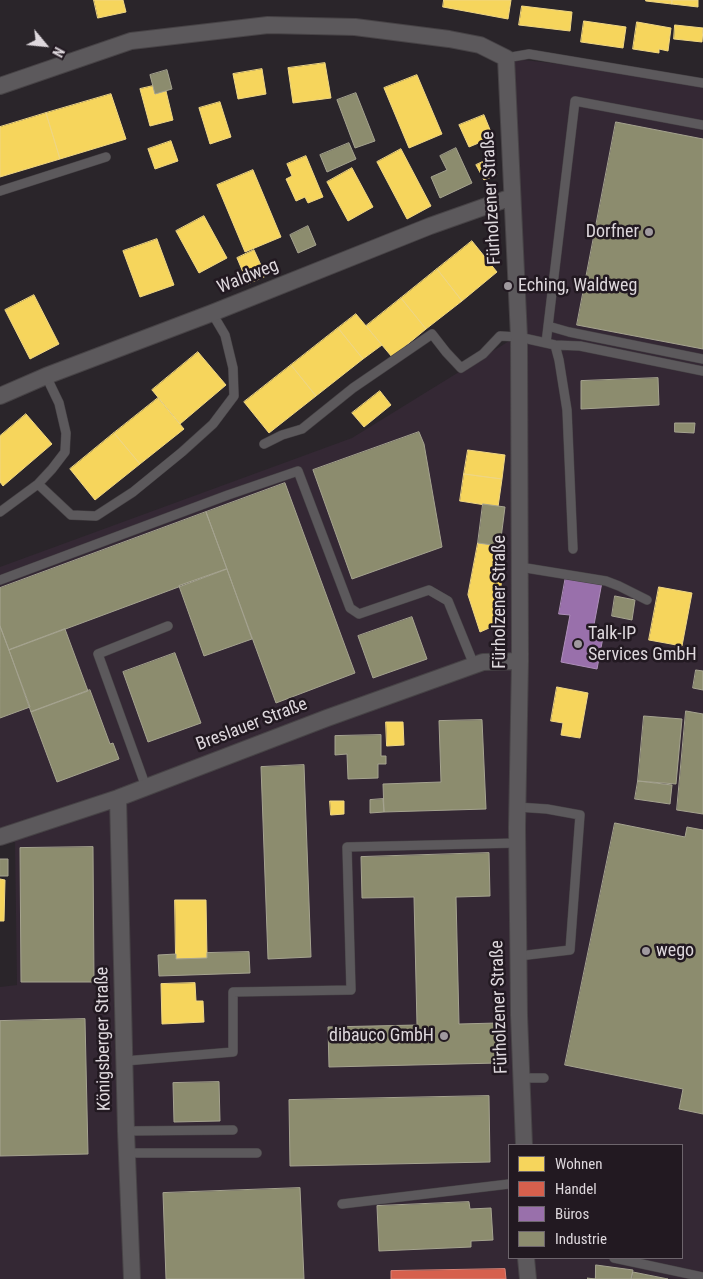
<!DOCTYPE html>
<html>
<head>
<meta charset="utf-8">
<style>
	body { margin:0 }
	#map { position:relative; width:703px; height:1279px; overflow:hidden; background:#2a252a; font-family:"Roboto Condensed",sans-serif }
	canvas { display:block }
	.legend { position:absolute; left:508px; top:1144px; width:175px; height:115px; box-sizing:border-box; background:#221921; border:1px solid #6d656c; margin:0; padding:6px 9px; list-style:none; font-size:15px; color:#ded8dd }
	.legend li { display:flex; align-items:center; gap:10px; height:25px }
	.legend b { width:25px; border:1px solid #6d656c }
	.north { position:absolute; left:20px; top:20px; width:50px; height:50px; -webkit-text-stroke:4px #221921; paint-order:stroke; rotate:118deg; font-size:14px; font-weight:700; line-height:20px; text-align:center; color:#ded8dd }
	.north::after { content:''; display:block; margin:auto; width:18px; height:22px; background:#ded8dd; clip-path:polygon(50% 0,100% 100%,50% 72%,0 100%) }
</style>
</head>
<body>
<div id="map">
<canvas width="703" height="1279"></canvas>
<ul class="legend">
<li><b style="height:14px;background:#f6d55c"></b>Wohnen</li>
<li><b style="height:14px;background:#d6604d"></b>Handel</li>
<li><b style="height:14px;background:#9970ab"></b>Büros</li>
<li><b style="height:14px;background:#8c8c6e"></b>Industrie</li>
</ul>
<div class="north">N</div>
</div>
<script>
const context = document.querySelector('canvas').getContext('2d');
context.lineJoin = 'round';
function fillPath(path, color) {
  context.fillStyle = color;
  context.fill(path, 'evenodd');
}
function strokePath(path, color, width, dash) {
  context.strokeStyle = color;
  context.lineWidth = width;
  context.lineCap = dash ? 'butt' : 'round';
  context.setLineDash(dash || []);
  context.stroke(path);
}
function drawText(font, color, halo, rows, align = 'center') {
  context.font = font + ' "Roboto Condensed",sans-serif';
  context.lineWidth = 5;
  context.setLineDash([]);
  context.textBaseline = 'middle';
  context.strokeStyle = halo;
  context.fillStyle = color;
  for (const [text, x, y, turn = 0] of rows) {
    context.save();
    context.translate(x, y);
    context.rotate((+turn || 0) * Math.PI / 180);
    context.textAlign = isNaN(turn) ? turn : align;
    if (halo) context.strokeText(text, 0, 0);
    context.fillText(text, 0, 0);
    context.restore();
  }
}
const built = new Path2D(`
	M506,58L703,80V1279H0V987L17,985L15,842L0,845V567L352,438L527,330ZM509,1145H682V1258H509Z`);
const homes = new Path2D(`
	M94,0H123L126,12L98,18Z
	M444,0H511L508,19L443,7Z
	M646,0H672V4L646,1Z
	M672,0H698V7L672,4Z
	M522,6L572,12L570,31L519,25Z
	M584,21L626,27L623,48L581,42Z
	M637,22L671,28L668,51L659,49V53L633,49Z
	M675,25L703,28L702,42L674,39Z
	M325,63L331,98L293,103L288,68Z
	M262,69L266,94L238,99L233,74Z
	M417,75L442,134L409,148L384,88Z
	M153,86L155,94L166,91L173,120L150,126L140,89Z
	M111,94L126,139L60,159L46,113Z
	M220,102L231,137L210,144L199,108Z
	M46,113L60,159L0,177V127Z
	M484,115L493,137L469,147L459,125Z
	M171,141L178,161L155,169L148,149Z
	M401,149L431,206L407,219L377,162Z
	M306,156L323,197L308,203L305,197L296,201L286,179L292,176L287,164Z
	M489,159L497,175L484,180L476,165Z
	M352,168L373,207L348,221L327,182Z
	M253,170L281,237L245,252L217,185Z
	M204,216L227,258L199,273L176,231Z
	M157,239L174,285L140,297L123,251Z
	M472,241L497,272L462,301L437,269Z
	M254,250L266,276L248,284L237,258Z
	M437,269L462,301L426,329L401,298Z
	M34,295L59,344L30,359L5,310Z
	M401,298L426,329L392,357L366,326Z
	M356,314L382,345L363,359L338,328Z
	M338,328L363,359L316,396L291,365Z
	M198,352L226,385L180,424L152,390Z
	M291,365L316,396L269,433L244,402Z
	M380,391L391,405L364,427L352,413Z
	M158,398L184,429L140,464L114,433Z
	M26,414L52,444L3,486L0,482V436Z
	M114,433L140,464L95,500L70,469Z
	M468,450L505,455L502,479L464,474Z
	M464,474L502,479L498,507L460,501Z
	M478,543L506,547L496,625L480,632L468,595Z
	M659,587L692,593L682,646L649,640Z
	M557,687L588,693L580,738L561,735L563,723L551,721Z
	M386,722H403L404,745L387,746Z
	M330,801H344V814L331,815Z
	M0,879L5,880L4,921H0Z
	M175,900H206L207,958L176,959Z
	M195,983L196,1001H203L204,1022L162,1024L161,984Z`);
const shops = new Path2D(`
	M505,1269L506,1279H391V1271Z`);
const offices = new Path2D(`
	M566,576L602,582L593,630L604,632L597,669L561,662L570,615L559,614Z`);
const industry = new Path2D(`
	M167,70L172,89L155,94L150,75Z
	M356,93L375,141L355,148L337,100Z
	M616,122L703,139V349L577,325Z
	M349,143L356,159L327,172L320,155Z
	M456,148L472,183L440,198L431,177L447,170L440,156Z
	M308,226L316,245L298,253L290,235Z
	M658,378L659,405L581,409V381Z
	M675,423H695L694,433L675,432Z
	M419,432L424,444L442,547L352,579L313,470Z
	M285,483L355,673L276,703L206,512Z
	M483,504L505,507L500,546L478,543Z
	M206,512L227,569L9,650L0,626V588Z
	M227,569L252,639L204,656L179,586Z
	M615,596L635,600L632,620L612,616Z
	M412,617L427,659L373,678L358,636Z
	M0,626L30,707L0,718Z
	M65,629L88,691L31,712L9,650Z
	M175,653L201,723L148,742L123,672Z
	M696,670L703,671V690L693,688Z
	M90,690L110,744L113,743L119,759L57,782L31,712Z
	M686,711L703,714V814L677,810Z
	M644,716L682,719L676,784L638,781Z
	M482,720L486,809L384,812L383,784L441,782L439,721Z
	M381,735V756H386V764H378V778L348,779L347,754L335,755V736Z
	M304,765L311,957L268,959L261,767Z
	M638,781L672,785L670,804L635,799Z
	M383,799L384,812L370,813V800Z
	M615,823L685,837L687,827L703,830V1114L679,1109L683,1089L565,1065Z
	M93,847L94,982H21L20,848Z
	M489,853L490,896L456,897L459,1024L497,1023L498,1063L329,1067L328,1027L417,1025L414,897L362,898L361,857Z
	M0,859H8V876H0Z
	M249,952L250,973L159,976L158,955L176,954V959L207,958V953Z
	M85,1019L88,1154L0,1156V1021Z
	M219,1082L220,1121L174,1122L173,1083Z
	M489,1096L490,1162L290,1166L289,1100Z
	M300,1188L304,1279H166L163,1193Z
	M469,1202L470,1209L491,1208L493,1240L471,1241V1247L379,1251L377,1206Z
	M596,1265L633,1270L631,1279H588L587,1278L595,1279Z
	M633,1272L668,1279H632Z`);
const lane = new Path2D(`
	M506,58L529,54L703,83
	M0,191L106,157
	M548,326L569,332L703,359
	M546,343L575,101L703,125
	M555,345L559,360L567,410L573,549
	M264,444L282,435L302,429L353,388L432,334L446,352L461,368L483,354L500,336L519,337L555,345L580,346L703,371
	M38,484L71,515L96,516L133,492L182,452L213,424L234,396L233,368L225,335L212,313
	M0,512L38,484L52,469L65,452L66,433L59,403L46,376
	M520,567L606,581L619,586L647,600
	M0,580L228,495L298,471L350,608L359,614L429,590L448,601L474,665
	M146,787L98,654L168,626
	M517,807L547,809L580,815L570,950L519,956
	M125,1061L233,1052V992L351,990L347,847L517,843
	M523,1078H544
	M126,1131L233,1130
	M127,1153H257
	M342,1204L509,1184
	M614,1258L703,1277`);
const street = new Path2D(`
	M0,86L131,41L268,25L355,27L449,39L480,45L506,58L519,337L520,661L517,827L519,1015L524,1145
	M0,396L46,376L212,313L430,226L512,197
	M118,798L126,1131L132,1279
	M0,837L118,798L327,718L483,662L520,661
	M526,1258L528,1279`);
const markers = [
	[649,232,5,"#9f999e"],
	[508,286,5,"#9f999e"],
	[578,644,5,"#9f999e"],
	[646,951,5,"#9f999e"],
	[444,1036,5,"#9f999e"]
];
const streetNames = [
	["Fürholzener Straße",492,198,-93],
	["Waldweg",248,277,-22],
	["Fürholzener Straße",500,602,-90],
	["Breslauer Straße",252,725,-21],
	["Fürholzener Straße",500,1007,-92],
	["Königsberger Straße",104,1039,-91]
];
const poiNames = [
	["Dorfner",639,232,"right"],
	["Eching, Waldweg",518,286],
	["Talk-IP",588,634],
	["Services GmbH",588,655],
	["wego",656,951],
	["dibauco GmbH",434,1036,"right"]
];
fillPath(built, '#342834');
fillPath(homes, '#f6d55c');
strokePath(homes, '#efd683', 1);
fillPath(shops, '#d6604d');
strokePath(shops, '#d88478', 1);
fillPath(offices, '#9970ab');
strokePath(offices, '#ae8fba', 1);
fillPath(industry, '#8c8c6e');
strokePath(industry, '#a5a38f', 1);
strokePath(lane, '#474346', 10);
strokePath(street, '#474346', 18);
strokePath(lane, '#5c595c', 9);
strokePath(street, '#5c595c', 16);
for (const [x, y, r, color] of markers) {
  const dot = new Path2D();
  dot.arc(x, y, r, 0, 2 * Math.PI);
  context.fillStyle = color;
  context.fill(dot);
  strokePath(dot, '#221921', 2);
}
drawText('18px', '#ded8dd', '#221921', streetNames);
drawText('18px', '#ded8dd', '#221921', poiNames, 'left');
</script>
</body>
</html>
